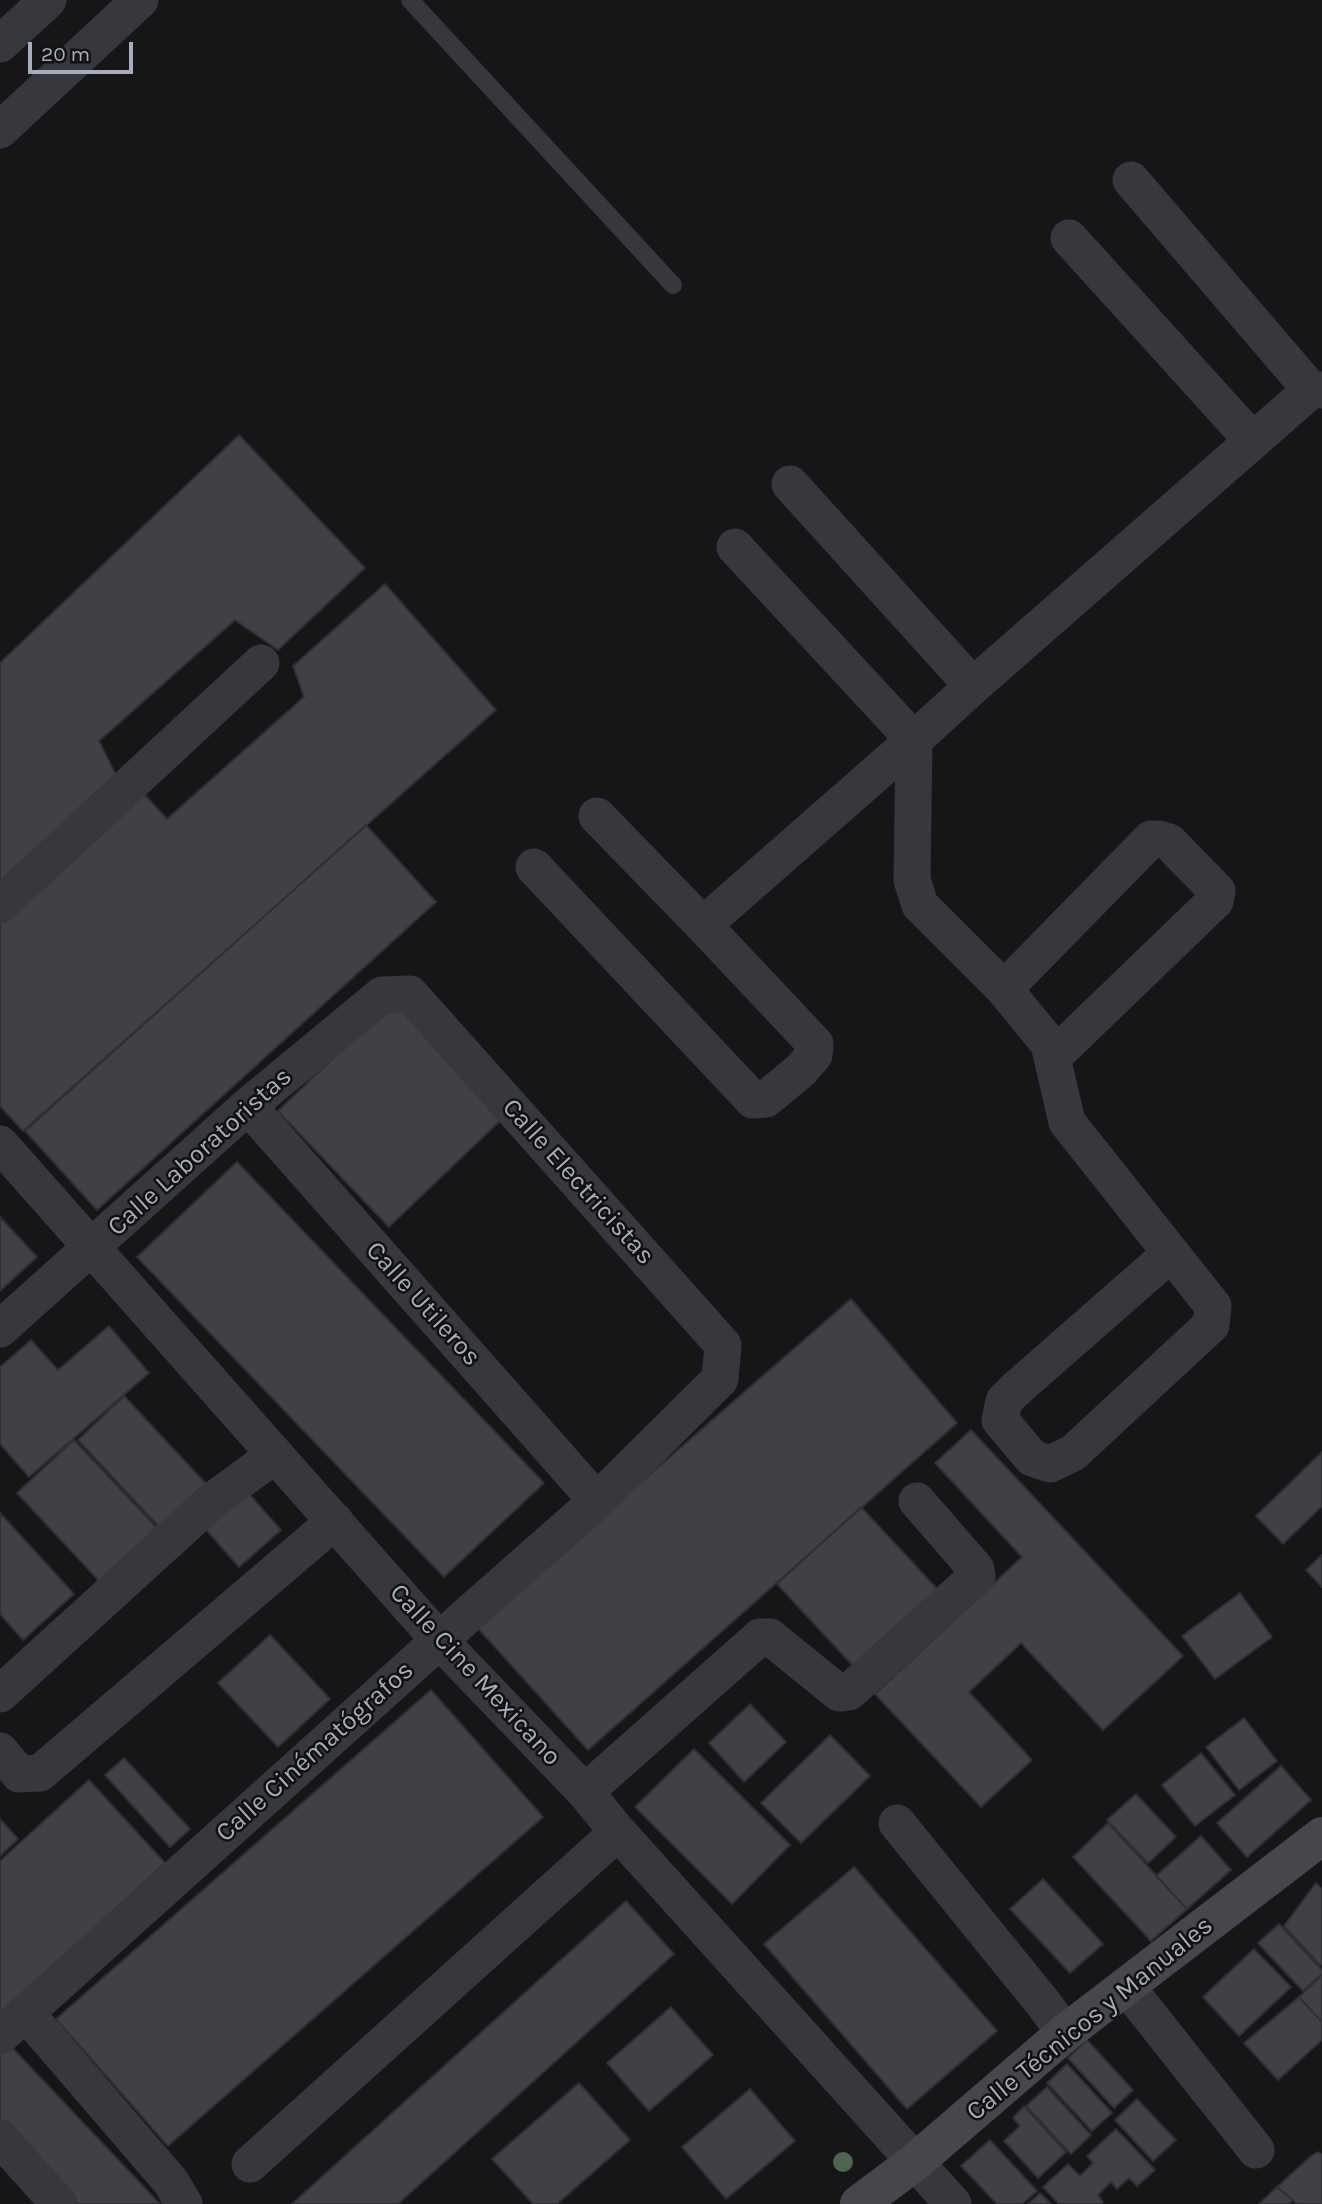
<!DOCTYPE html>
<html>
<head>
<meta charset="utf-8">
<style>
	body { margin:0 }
	#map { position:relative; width:1322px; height:2204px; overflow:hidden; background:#161618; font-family:Karla,sans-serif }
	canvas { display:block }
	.scale { position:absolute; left:28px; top:42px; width:105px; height:32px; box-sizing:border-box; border:4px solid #a8adb8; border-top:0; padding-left:9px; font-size:21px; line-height:24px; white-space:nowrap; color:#a8adb8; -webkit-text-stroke:5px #111113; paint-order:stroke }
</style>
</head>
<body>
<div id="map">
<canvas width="1322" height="2204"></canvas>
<div class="scale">20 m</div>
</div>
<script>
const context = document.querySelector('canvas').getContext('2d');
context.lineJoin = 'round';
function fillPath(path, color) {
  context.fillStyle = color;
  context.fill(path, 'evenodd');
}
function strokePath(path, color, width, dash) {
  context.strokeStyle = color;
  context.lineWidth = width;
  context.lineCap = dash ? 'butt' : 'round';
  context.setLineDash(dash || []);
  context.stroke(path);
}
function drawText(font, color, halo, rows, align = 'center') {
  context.font = font + ' Karla,sans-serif';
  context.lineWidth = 5;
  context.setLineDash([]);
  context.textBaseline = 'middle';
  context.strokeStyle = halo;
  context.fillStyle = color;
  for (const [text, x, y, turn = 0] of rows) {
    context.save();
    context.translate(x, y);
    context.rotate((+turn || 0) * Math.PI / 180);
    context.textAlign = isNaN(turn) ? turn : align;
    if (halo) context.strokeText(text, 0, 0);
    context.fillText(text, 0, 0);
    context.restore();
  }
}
const building = new Path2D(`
	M239,435L365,568L278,650L235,620L99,741L117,777L0,885V663Z
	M385,584L496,710L23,1131L0,1106V919L142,792L167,819L304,697L293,666Z
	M366,825L436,902L97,1210L25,1131Z
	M396,998L507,1114L389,1227L278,1111Z
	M237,1162L544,1483L444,1577L137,1257Z
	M0,1217L37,1257L0,1291Z
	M851,1299L957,1423L588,1750L476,1626Z
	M109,1326L149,1373L29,1477L0,1444V1367L31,1340L58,1370Z
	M124,1396L209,1487L162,1530L78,1440Z
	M971,1430L1183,1656L1103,1730L1021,1643L969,1692L1032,1760L981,1807L875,1694L1022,1557L935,1463Z
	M74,1440L157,1528L100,1582L17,1493Z
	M1322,1452V1506L1283,1544L1256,1516Z
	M243,1487L281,1530L239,1567L201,1524Z
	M861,1507L941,1593L857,1670L777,1584Z
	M0,1513L74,1594L23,1640L0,1614Z
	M1322,1555V1587L1306,1570Z
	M1240,1593L1272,1637L1215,1679L1182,1636Z
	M270,1635L330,1699L278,1747L218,1683Z
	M431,1690L543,1817L168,2146L56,2019Z
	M750,1704L786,1742L744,1782L709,1743Z
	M1244,1718L1277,1761L1239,1790L1206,1747Z
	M830,1735L870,1776L801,1843L761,1803Z
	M694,1749L790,1845L732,1904L635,1807Z
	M1201,1753L1235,1795L1195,1826L1162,1785Z
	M124,1758L190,1829L170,1847L105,1775Z
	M1281,1766L1311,1800L1247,1857L1217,1823Z
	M89,1780L165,1863L0,2015V1861Z
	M1136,1794L1176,1837L1148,1863L1107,1820Z
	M0,1819L18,1839L0,1856Z
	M1108,1823L1187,1909L1151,1941L1073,1857Z
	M1201,1836L1231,1870L1187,1909L1156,1876Z
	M854,1867L997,2031L907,2109L764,1944Z
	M1043,1879L1103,1944L1070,1973L1010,1909Z
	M1316,1883L1322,1889V1963L1320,1965L1284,1926Z
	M626,1901L674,1954L398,2204H292Z
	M1279,1924L1322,1970V1974L1303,1991L1258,1943Z
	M1254,1949L1291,1987L1239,2036L1203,1997Z
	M1322,1975V2022L1299,1997Z
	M1299,1997L1322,2022V2040L1278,2080L1244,2043Z
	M671,2007L713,2055L649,2111L607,2063Z
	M2,2037L160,2204H71L0,2129V2040Z
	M1087,2040L1133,2090L1114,2108L1068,2058Z
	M1067,2064L1112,2113L1092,2131L1047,2083Z
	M579,2083L630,2140L557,2204H533L492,2159Z
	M1047,2087L1091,2135L1071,2154L1026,2106Z
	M750,2089L795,2141L726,2199L682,2147Z
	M1137,2099L1176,2140L1153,2161L1115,2120Z
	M1024,2106L1066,2152L1038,2178L1004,2141L1020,2126L1013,2118Z
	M1116,2129L1155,2170L1137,2186L1129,2178L1117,2189L1111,2182L1098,2195L1103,2202L1101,2204H1059L1043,2187L1068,2164L1080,2176L1093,2163L1087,2156Z
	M990,2140L1037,2191L1022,2204H997L961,2166Z
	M1318,2152L1322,2155V2204H1297L1277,2187L1311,2156Z
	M1277,2187L1293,2200L1289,2204H1259Z
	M1040,2193L1051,2204H1028Z`);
const lane = new Path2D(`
	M410,0L673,285`);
const street = new Path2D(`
	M0,44L48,0
	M0,130L140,0
	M1131,180L1311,390H1322
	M1069,238L1253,441
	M790,484L973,686
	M597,816L703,925L914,740L735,547
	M534,867L753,1100L766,1099L801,1070L814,1055L815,1044L703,925
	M0,905L261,663
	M1004,989L1151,839H1159L1169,842L1217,891L1215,901L1052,1058
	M248,1106L597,1501
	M0,1144L440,1641L585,1792L618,1832L953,2204
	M1170,1254L1016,1389L1004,1401L1000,1420L1032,1458L1050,1464L1073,1453L1211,1325L1213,1306L1067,1122L1049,1044L1004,989L920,905L912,880L914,740L973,686L1311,390
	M0,1329L248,1106L382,995L410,994L723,1345L720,1379L597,1501L471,1612L0,2036
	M0,1694L212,1501L275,1455
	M0,1751L19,1774L40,1773L335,1521
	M585,1792L760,1637H770L839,1693L849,1692L977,1576L976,1569L917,1501
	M897,1823L1043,2003L1065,2033
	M1126,1986L1256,2150
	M25,2012L171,2182L184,2204
	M0,2138L59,2204
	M250,2164L618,1832`);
const secondary = new Path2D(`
	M859,2204L915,2162L1065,2033L1322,1836`);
const trees = [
	[843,2162]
];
const streetNames = [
	["Calle Laboratoristas",200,1152,-42],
	["Calle Electricistas",578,1182,48],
	["Calle Utileros",423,1304,48],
	["Calle Cine Mexicano",475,1675,47],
	["Calle Cinématógrafos",315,1752,-42],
	["Calle Técnicos y Manuales",1090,2019,-39]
];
fillPath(building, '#404145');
strokePath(building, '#303034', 2);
strokePath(lane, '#37383d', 18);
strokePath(street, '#37383d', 37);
strokePath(secondary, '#45474d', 38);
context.fillStyle = '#506452';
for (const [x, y] of trees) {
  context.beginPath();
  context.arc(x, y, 10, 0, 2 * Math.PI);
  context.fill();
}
drawText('26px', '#a8adb8', '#111113', streetNames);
</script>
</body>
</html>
